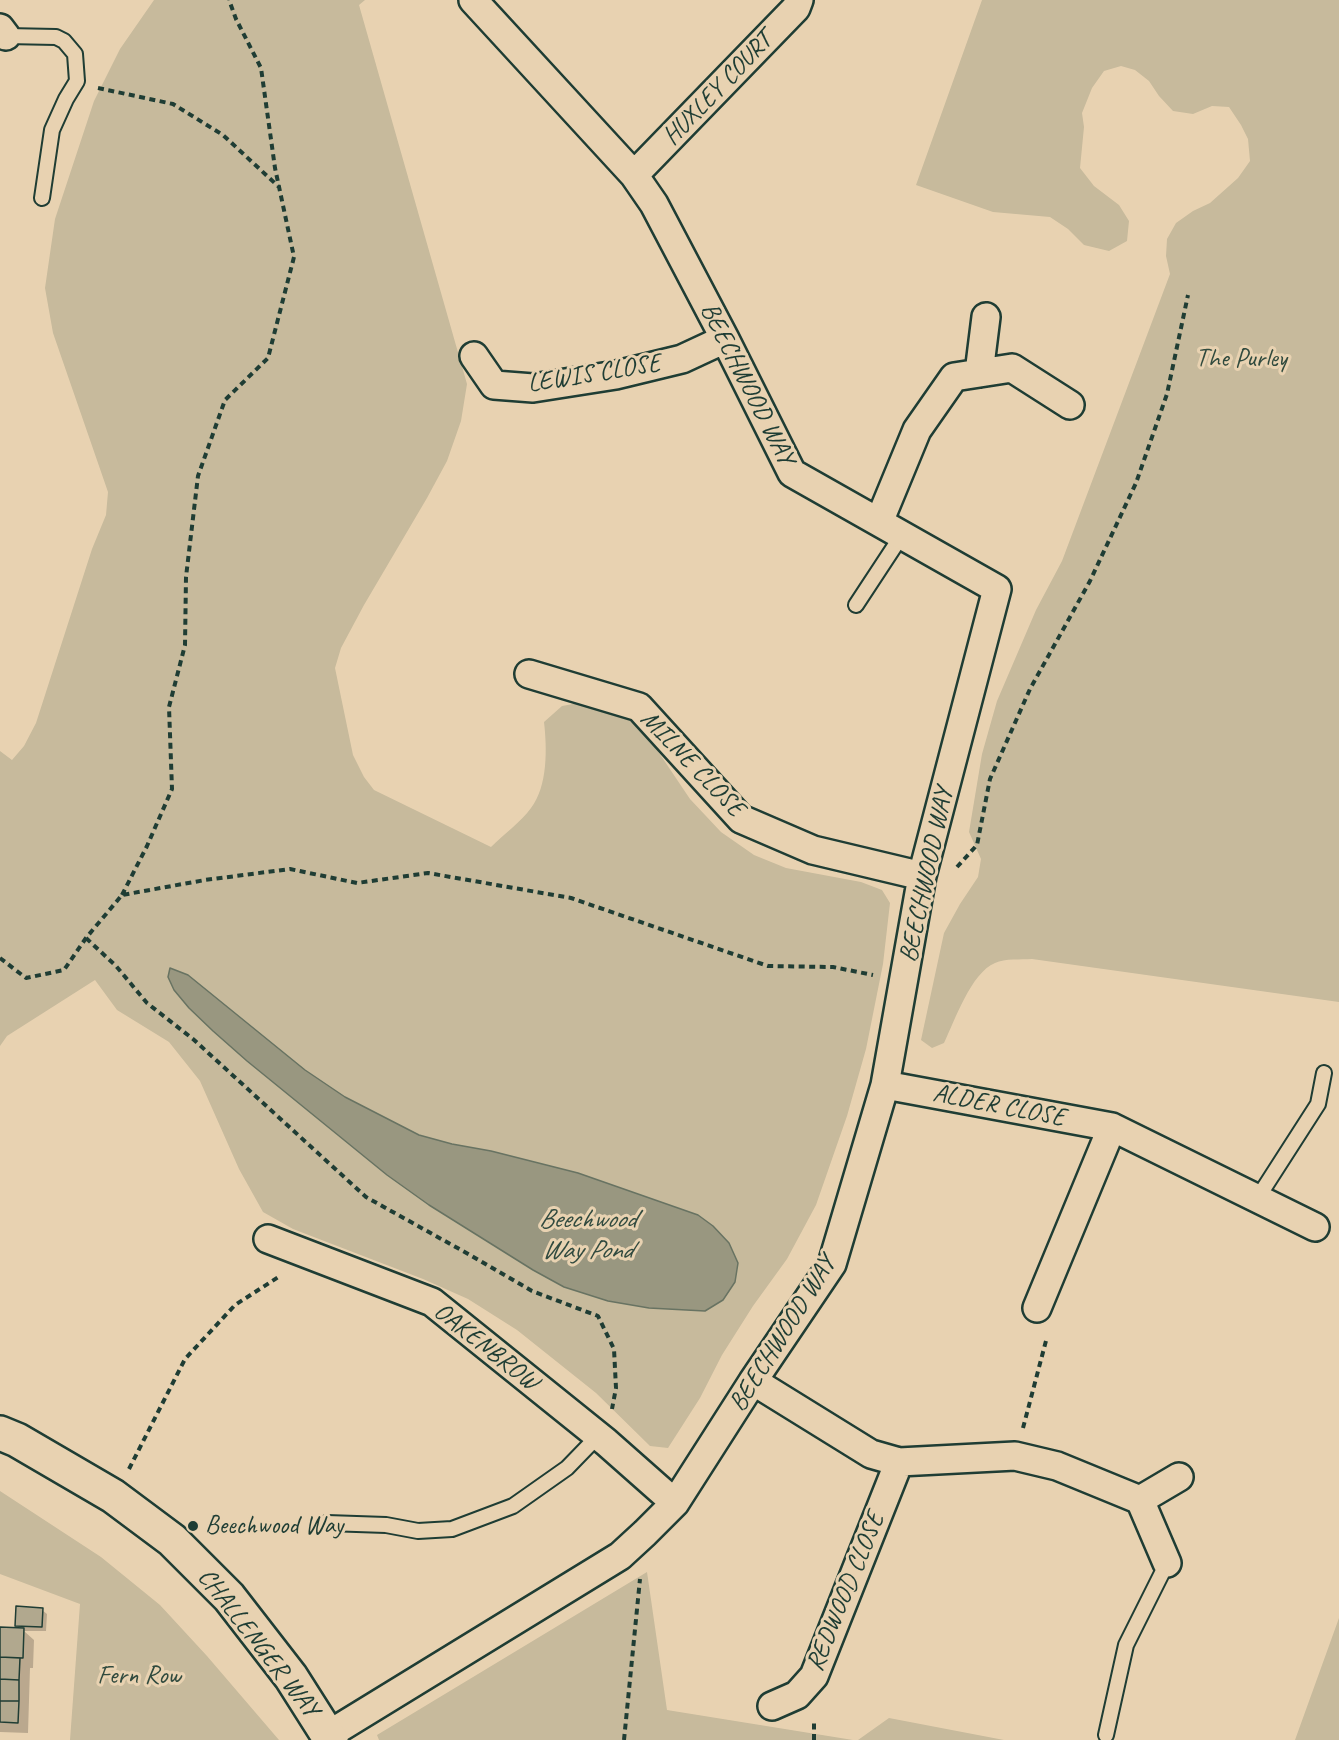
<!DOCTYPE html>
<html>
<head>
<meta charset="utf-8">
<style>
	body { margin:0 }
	canvas { display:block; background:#e8d2b1 }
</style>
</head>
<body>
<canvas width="1339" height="1740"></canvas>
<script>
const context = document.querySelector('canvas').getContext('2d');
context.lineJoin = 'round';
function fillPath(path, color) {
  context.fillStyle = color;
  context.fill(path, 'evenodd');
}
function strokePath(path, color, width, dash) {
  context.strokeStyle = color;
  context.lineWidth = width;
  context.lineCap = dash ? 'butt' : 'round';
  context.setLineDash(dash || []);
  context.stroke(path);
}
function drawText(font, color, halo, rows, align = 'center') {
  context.font = font + ' Caveat,sans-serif';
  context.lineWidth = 6;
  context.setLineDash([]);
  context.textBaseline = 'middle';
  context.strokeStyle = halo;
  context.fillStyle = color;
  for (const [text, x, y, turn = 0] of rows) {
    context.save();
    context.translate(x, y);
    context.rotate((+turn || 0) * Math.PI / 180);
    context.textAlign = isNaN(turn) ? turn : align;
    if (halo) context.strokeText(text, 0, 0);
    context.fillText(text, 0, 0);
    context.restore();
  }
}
const green = new Path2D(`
	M154,0H365L359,5L467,384L461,421L447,461L427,498L364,605L341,648L335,668L353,755L364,777L374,790L491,847C503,835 521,822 531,808C548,786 547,748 544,722L562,706L584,702L627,717L647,735L690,799L721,832L754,855L786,868L861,882L882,890L890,903L883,964L866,1049L847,1116L816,1205L787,1259L753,1306L722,1355L700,1398L668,1448L650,1446L596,1393L517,1330L468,1299L423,1279L293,1229L263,1212L239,1169L200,1081L169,1042L117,1010L95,980L7,1036L0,1046V751L12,760L24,746L36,723L92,549L106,515L108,492L53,333L45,288L55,219L94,101L120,49Z
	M982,0H1339V1002L1032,959C1021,960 1005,958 995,963C971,973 955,1020 944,1043L932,1048L921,1040L944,933L960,904L978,877L981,859L969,832L982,754L997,701L1036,610L1062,561L1170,274L1166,256L1167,239L1176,223L1193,211L1210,203L1238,178L1250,161L1248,139L1241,125L1229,107L1212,106L1193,114L1173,111L1159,96L1149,81L1135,70L1121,66L1104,71L1092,88L1082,113L1084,127L1080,168L1094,186L1119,205L1129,221L1127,241L1109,251L1084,245L1068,229L1050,217L993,212L916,185Z
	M0,1491L101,1557L160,1605L207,1656L279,1740H70L80,1604L0,1574Z
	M647,1572L667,1710L853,1740H379L377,1735Z
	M1339,1618V1740H1295Z
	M889,1718L1004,1740H858Z`);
const water = new Path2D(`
	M170,968L188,975L305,1070L345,1097L419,1135L452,1144L491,1151L578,1173L698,1215L713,1226L729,1243L738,1263L735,1282L723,1300L705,1311L649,1308L608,1301L564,1287L533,1270L429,1205L387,1175L247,1061L213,1031L189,1008L174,990L168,977Z`);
const shadow = new Path2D(`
	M42,1610L47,1614L46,1631H24L34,1640L33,1668H30L28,1733L0,1732V1629L21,1630L17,1625Z`);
const building = new Path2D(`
	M16,1606L43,1608L42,1627L15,1626Z
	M0,1627L24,1628L23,1658L0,1657Z
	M0,1657L20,1658L19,1680L0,1679Z
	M0,1679L19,1680V1701H0Z
	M0,1701H19L18,1723L0,1722Z`);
const path = new Path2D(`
	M98,88L173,104L223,135L279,187
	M957,867L977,845L990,779L1030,689L1090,581L1136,483L1167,394L1188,295
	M122,895L147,846L172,789L169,707L185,645L186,577L198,476L225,400L268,358L294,257L275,168L261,68L236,19L229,0
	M86,938L116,966L147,1003L193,1039L366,1197L470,1255L532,1291L598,1316L614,1349L616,1388L612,1409
	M0,958L26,978L64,970L86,938L122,895L205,880L290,869L357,883L428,873L571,898L768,966L833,967L873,975
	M1023,1428L1047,1337
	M129,1469L185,1359L235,1305L280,1276
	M624,1740L640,1579
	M814,1740V1720`);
const lane = new Path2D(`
	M6,36L56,37L64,41L75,54L77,81L66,99L52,130L42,198
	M856,605L902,535
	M1257,1199L1318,1104L1324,1073
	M327,1523L386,1525L418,1531L452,1529L513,1506L567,1468L598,1436
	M1106,1735L1126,1645L1167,1563`);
const street = new Path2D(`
	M0,28L6,36
	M634,175L796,8L799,0
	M474,356L494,385L533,388L616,375L682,359L725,339
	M979,373L986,317
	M879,522L917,430L954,377L1012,368L1070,405
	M529,674L639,707L741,819L813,850L922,876
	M885,1085L1112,1127L1315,1227
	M268,1239L432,1302L606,1442L675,1503
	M1037,1308L1112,1127
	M753,1381L871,1454L899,1462L1015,1456L1057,1466L1140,1500L1179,1477
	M1140,1500L1167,1563
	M772,1706L797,1695L814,1676L899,1462
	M328,1735L620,1556L645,1533L675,1503L753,1381L832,1264L885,1085L922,876L997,589L792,473L725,339L654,204L634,175L473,0`);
const secondary = new Path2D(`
	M0,1433L17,1440L113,1496L172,1540L229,1597L291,1677L331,1740`);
const markers = [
	[193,1526,6,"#1f3d34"]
];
const streetNames = [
	["HUXLEY COURT",718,89,-46],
	["LEWIS CLOSE",594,374,-9],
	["BEECHWOOD WAY",747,384,63],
	["MILNE CLOSE",692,764,46],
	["BEECHWOOD WAY",927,875,-78],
	["ALDER CLOSE",999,1106,11],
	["BEECHWOOD WAY",783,1334,-58],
	["OAKENBROW",486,1347,38],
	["REDWOOD CLOSE",846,1592,-68],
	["CHALLENGER WAY",258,1643,52]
];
const parkNames = [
	["The Purley",1241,359],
	["Fern Row",139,1676]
];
const poiNames = [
	["Beechwood Way",205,1526]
];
const waterNames = [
	["Beechwood",587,1220],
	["Way Pond",587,1251]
];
fillPath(green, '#c7ba9c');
fillPath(water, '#999780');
strokePath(water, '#687362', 1.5);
fillPath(shadow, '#0003');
fillPath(building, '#b1a88e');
strokePath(building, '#1f3d34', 1.5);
strokePath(lane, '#1f3d34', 18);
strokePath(street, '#1f3d34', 32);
strokePath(secondary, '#1f3d34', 38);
strokePath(path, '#1f3d34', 4, [6, 4.5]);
strokePath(lane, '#e8d2b1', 14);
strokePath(street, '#e8d2b1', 27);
strokePath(secondary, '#e8d2b1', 33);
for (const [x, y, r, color] of markers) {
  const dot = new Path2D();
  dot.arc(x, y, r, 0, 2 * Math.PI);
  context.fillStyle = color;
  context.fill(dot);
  strokePath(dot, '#e8d2b1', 2);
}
drawText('26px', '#1f3d34', '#e8d2b1', streetNames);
drawText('26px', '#304a3e', '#e8d2b1', parkNames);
drawText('26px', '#1f3d34', '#e8d2b1', poiNames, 'left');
drawText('italic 27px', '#314a3f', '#e8d2b1', waterNames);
</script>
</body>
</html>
